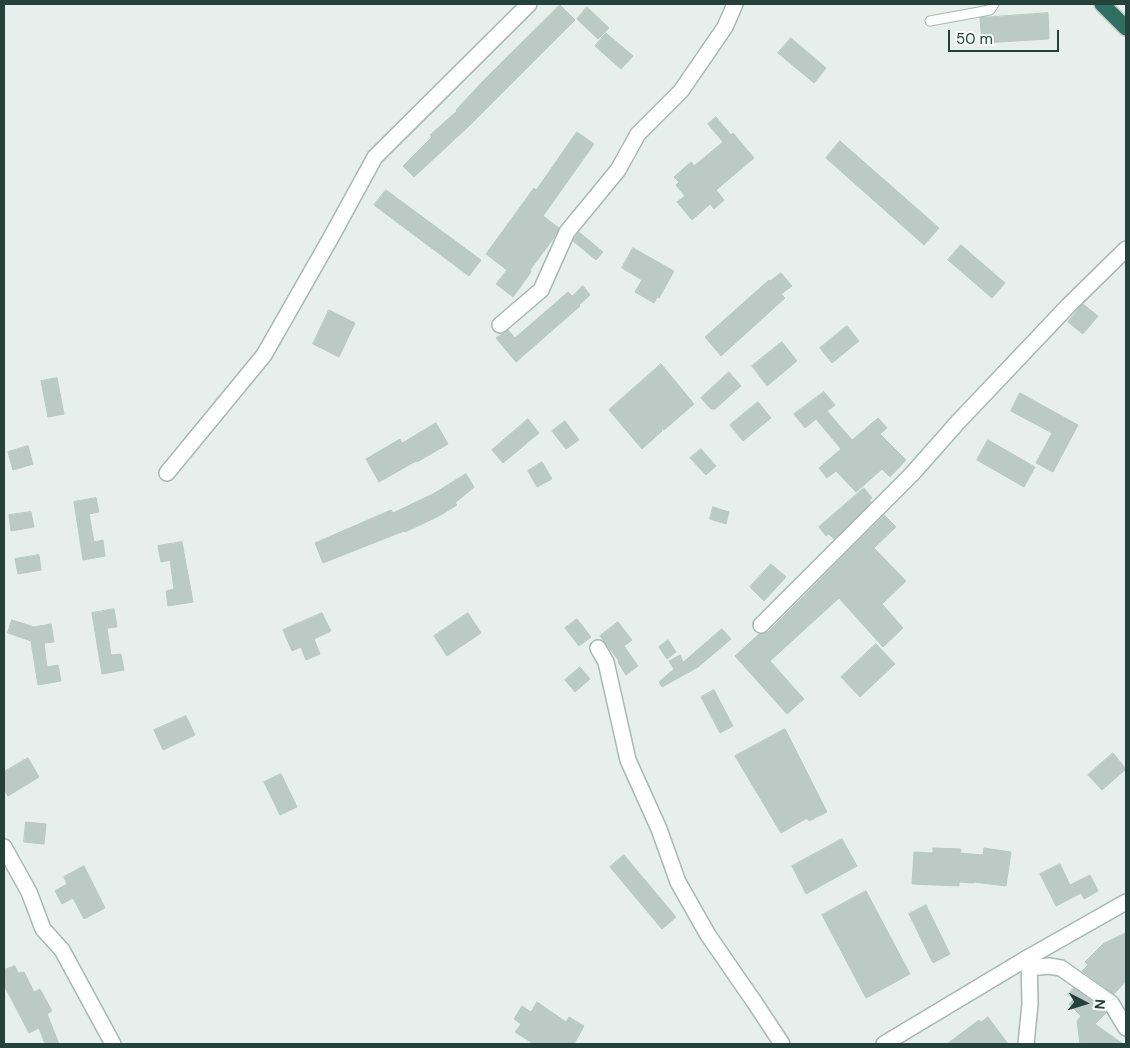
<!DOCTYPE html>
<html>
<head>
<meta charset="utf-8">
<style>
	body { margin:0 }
	#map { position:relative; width:1130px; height:1048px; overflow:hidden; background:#e6efeb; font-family:"DM Sans",sans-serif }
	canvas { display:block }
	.frame { position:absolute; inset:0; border:5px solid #24423a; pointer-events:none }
	.north { position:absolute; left:1060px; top:978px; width:50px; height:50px; -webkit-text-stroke:4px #f7fbf9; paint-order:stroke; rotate:95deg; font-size:14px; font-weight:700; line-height:20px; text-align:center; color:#24423a }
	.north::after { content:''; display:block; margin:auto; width:18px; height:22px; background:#24423a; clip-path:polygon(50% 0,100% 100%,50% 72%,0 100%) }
	.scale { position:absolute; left:948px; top:30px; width:111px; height:22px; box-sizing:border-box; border:2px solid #24423a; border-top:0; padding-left:6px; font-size:15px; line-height:18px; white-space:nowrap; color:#24423a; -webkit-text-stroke:4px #f7fbf9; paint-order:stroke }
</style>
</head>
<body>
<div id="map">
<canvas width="1130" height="1048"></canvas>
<div class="frame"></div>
<div class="north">N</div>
<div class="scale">50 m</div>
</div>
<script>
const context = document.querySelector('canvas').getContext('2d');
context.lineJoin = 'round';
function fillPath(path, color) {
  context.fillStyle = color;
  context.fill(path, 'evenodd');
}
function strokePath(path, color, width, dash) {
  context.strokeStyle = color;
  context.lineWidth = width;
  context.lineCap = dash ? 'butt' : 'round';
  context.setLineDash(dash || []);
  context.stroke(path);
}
const building = new Path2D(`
	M560,5L575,20L469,126L414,177L403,166L432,137L430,135L457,111L456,110L484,80Z
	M587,7L609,28L598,39L577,19Z
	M1048,13L1049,39L982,43L980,18Z
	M606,33L633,56L621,69L595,46Z
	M791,38L826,68L814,83L778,53Z
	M716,117L731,135L733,133L754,158L716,190L724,200L714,209L710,204L692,220L677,202L685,196L676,185L679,182L674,177L691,162L694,166L723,142L708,124Z
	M577,132L594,144L543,216L559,228L553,239L530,270L531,272L513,297L496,284L507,270L486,254L534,188L536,190Z
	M840,141L939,228L924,245L826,158Z
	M386,190L481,260L469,276L374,205Z
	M579,232L603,252L596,260L573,241Z
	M961,245L1005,283L992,298L948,260Z
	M633,248L674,271L659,298L657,297L654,303L635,292L642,280L622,268Z
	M781,273L792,286L781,294L785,298L721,356L705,337L769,280L770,281Z
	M583,286L590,295L579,305L580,306L516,362L496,338L508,330L515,338L568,292L572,296Z
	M1083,304L1098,316L1083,334L1068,322Z
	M329,310L355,323L339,357L313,344Z
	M847,326L859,341L832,363L820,348Z
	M782,342L797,361L767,386L752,366Z
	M661,364L694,404L664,430L661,427L662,431L642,449L609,410Z
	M729,372L741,386L715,409H711L701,398Z
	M57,378L64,414L48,417L41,381Z
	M824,392L835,405L827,411L852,440L878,418L887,428L880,434L906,460L890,477L882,469L856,492L836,471L827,478L819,468L841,449L816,419L805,428L794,414Z
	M1020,393L1078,425L1053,472L1036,463L1052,433L1011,411Z
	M758,402L771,418L743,441L730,425Z
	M528,419L539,433L503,463L492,450Z
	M565,421L579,440L566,449L552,431Z
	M436,423L448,444L417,462L416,461L379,482L366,459L400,439L402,443Z
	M988,440L1035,467L1024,487L977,460Z
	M28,446L33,464L13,470L8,452Z
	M701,449L716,466L706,475L690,458Z
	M542,462L552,479L537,487L528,471Z
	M466,474L474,487L455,503L457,505L439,516L405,532L404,531L323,563L315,543L391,510L393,513L433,494Z
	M864,488L872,498L869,500L871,502L834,539L829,534L826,536L819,527Z
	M96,498L99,512L89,514L94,542L103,540L105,556L83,560L74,502Z
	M713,507L729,512L726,524L710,519Z
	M31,512L34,527L11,531L9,515Z
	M884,515L896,527L874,548L906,581L882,604L903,628L883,647L839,598L770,661L804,699L787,714L735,656L759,634L768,632Z
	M182,542L193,602L168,606L166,591L174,589L170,560L161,562L158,546Z
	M39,555L41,570L18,574L15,559Z
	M771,564L786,577L764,601L750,587Z
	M114,609L117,627L107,628L111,655L121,654L124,670L102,674L92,613Z
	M322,613L331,631L314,639L320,654L306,660L301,647L292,651L283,630Z
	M468,613L481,633L447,656L434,636Z
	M577,619L591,637L579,646L565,628Z
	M12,620L34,627L51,624L54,642L44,643L47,667L58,665L61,681L38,685L31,641L8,633Z
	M618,622L632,640L624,646L638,666L626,675L618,662L619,661L600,636Z
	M722,629L731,639L698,667L662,687L659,682L674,669L669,661L680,655L683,662Z
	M668,640L676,652L667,659L659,647Z
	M876,644L895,664L860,697L841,677Z
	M580,667L590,679L575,692L565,680Z
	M714,690L733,726L720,733L701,697Z
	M186,716L195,735L163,750L154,730Z
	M785,729L827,812L809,821L807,818L781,833L735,756Z
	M1113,753L1126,769L1102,790L1088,775Z
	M28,758L39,777L8,796L4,789V772Z
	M281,774L297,807L280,815L264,782Z
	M26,822L46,824L44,844L24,842Z
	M842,839L857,866L806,894L792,866Z
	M933,848L961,849L960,853L983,855L984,848L1011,852L1006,886L974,882V883L959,882V886L912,884L914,852L933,853Z
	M624,855L676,917L662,929L610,867Z
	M1060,864L1070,885L1090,875L1098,891L1084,899L1081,893L1056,906L1040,874Z
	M84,866L105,908L84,919L73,898L62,904L55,891L67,884L64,877Z
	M866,891L910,974L866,998L822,915Z
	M926,905L950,954L933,963L909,914Z
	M1126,933V981L1114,994L1082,971L1088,965L1085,962L1103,944Z
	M15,966L18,973L24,972L34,992L40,989L52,1011L47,1014L59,1044H45L39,1028L29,1033L4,985V970Z
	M1074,988L1104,1010L1106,1013L1095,1024L1123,1044H1080L1077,1021L1081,1016L1069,1004L1074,999L1068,994Z
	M537,1002L566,1022L569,1017L584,1026L574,1044H534L515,1032L521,1024L514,1019L522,1006L531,1012Z
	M988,1017L1008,1044H947L979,1020L981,1022Z`);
const lane = new Path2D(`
	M930,21L990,10L994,4`);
const street = new Path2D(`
	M500,325L541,290L567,232L618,170L638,134L681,91L725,27L735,4
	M167,473L264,355L329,241L375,157L529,4
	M761,625L912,474L958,422L1069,305L1126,249
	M598,648L606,662L628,760L659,829L678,882L708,935L755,1003L782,1044
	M4,847L29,892L43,929L62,950L113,1044
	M1029,968L1049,966L1061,968L1111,1003L1126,1028
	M884,1044L1029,957L1126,902
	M1026,1044L1030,1004L1029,958`);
const highway = new Path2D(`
	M1102,4L1126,28`);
fillPath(building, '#bbcac4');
strokePath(building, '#b8c9c2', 1);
strokePath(lane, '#a8b8b2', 11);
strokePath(street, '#a8b8b2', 18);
strokePath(highway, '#c2cac8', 18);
strokePath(lane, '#fff', 9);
strokePath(street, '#fff', 15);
strokePath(highway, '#2f6f62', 15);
</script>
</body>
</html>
